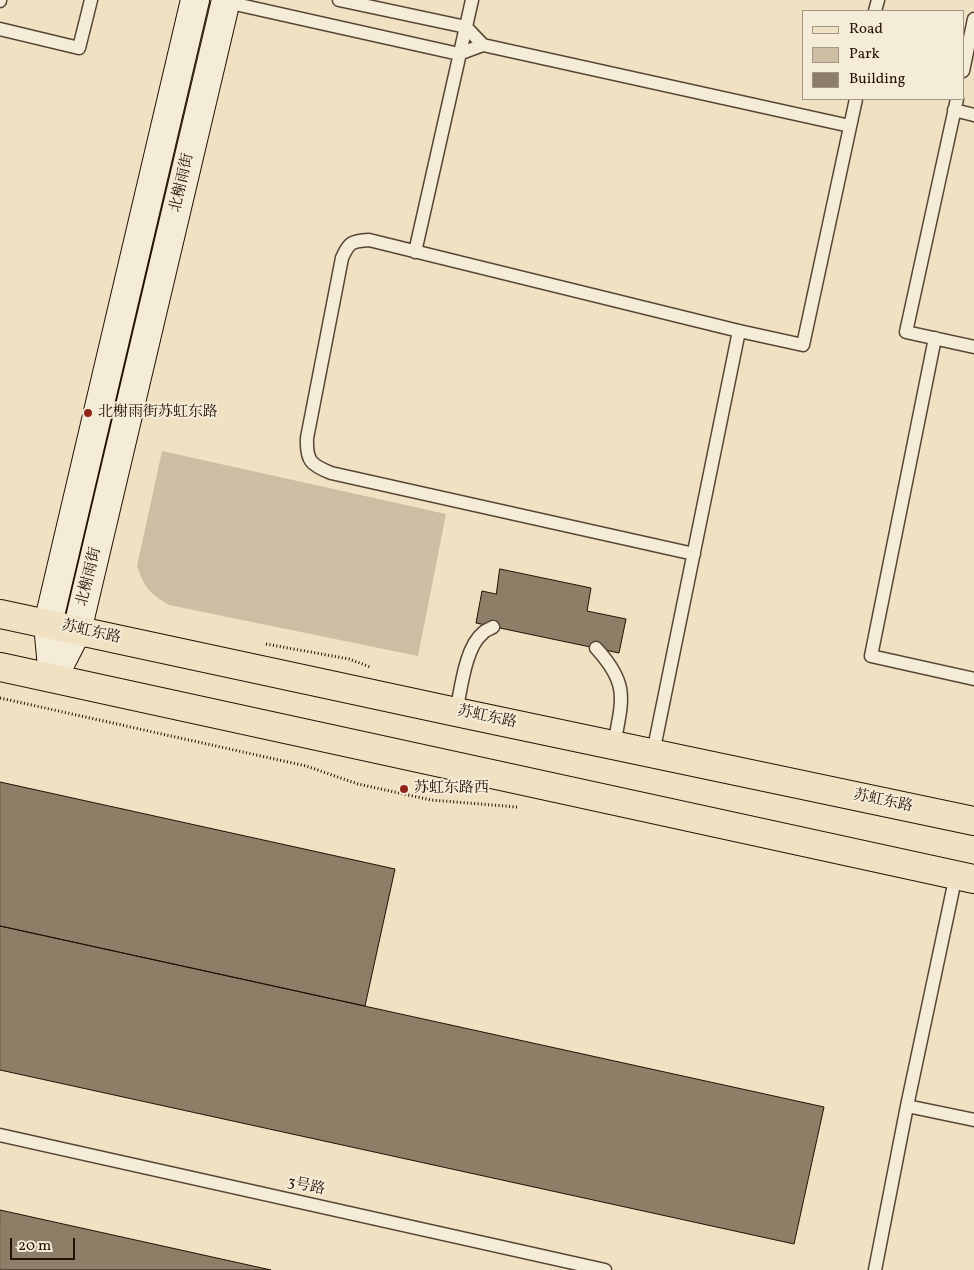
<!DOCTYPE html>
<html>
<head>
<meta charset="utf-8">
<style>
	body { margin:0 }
	#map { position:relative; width:974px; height:1270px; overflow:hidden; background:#f0e1c3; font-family:Vollkorn,serif }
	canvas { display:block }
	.legend { position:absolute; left:802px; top:10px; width:162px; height:90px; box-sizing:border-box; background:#f5ecd8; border:1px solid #a19583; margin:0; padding:6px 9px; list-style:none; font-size:15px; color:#221204 }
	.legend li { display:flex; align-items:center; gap:10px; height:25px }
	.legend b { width:25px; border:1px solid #a19583 }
	.scale { position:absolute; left:10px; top:1238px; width:65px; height:22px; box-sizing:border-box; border:2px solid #221204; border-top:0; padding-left:6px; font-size:15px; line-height:18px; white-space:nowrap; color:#221204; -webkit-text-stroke:4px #f5ecd8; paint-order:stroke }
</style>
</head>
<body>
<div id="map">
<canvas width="974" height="1270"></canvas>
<ul class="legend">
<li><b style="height:6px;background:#f0e1c3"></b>Road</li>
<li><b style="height:14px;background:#cdbea3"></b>Park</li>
<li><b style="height:14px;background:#8d7e67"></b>Building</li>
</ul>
<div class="scale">20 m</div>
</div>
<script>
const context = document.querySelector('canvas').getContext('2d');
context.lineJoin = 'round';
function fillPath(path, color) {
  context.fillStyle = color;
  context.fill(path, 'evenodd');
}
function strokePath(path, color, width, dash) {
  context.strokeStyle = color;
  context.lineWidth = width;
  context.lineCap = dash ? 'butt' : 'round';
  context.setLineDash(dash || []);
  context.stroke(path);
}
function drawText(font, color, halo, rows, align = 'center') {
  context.font = font + ' Vollkorn,"Noto Serif SC",serif';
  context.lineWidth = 4;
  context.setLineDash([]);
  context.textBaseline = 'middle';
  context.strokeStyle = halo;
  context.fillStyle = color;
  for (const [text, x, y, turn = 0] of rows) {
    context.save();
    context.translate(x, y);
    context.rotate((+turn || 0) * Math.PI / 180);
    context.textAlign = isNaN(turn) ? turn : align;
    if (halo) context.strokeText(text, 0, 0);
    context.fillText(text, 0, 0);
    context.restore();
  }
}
const green = new Path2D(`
	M162,451L446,514L418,656L169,605C150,594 144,587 137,566Z`);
const building = new Path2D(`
	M500,569L591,588L587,611L626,619L619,653L476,623L482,591L496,594Z
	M0,782L395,869L365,1006L0,926Z
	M0,926L824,1107L794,1244L0,1070Z
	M0,1210L271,1270H0Z`);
const path = new Path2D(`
	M266,644L349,659L370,667
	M0,698L306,766L358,784L431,800L517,807`);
const lane = new Path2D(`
	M339,0L466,27L483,45
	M0,1V0
	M226,2L459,54L483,45L850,126
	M875,11L878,0
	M0,29L79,48L91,0
	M963,71L974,19
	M957,99L906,332L974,347
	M954,110L974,115
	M415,252L472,0
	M935,338L871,656L974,679
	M694,554L331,473C311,465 306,461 307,438L342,258C349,242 352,241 369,240L739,331L803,345L856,99
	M596,648C630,685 622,700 614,745
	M456,712C461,690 465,647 483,633C485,630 490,629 493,627
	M653,753L739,331
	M907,1106L974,1120
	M0,1135L605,1270
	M875,1270L907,1106L956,875`);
const secondary = new Path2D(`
	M53,678L77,631L226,0
	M53,678L48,624L195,0`);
const primary = new Path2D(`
	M0,614L456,712L974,821
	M0,667L974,879`);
const markers = [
	[88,413,5,"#8f2418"],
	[404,789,5,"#8f2418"]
];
const streetNames = [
	["北榭雨街",183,183,-77],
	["北榭雨街",90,577,-76],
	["苏虹东路",91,633,13],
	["苏虹东路",487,718,12],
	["苏虹东路",883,802,12],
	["3号路",306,1187,13]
];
const poiNames = [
	["北榭雨街苏虹东路",98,413],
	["苏虹东路西",414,789]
];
fillPath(green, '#cdbea3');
fillPath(building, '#8d7e67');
strokePath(building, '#221204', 1);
strokePath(lane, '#564634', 15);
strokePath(secondary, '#221204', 30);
strokePath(primary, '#221204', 30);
strokePath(path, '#221204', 3, [1, 2.5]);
strokePath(lane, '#f5ecd8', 12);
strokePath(secondary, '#f5ecd8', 28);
strokePath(primary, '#f0e1c3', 28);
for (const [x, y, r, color] of markers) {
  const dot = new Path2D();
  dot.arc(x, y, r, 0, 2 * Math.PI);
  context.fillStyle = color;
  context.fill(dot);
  strokePath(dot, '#f5ecd8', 2);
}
drawText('15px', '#221204', '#f5ecd8', streetNames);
drawText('15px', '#221204', '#f5ecd8', poiNames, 'left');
</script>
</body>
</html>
